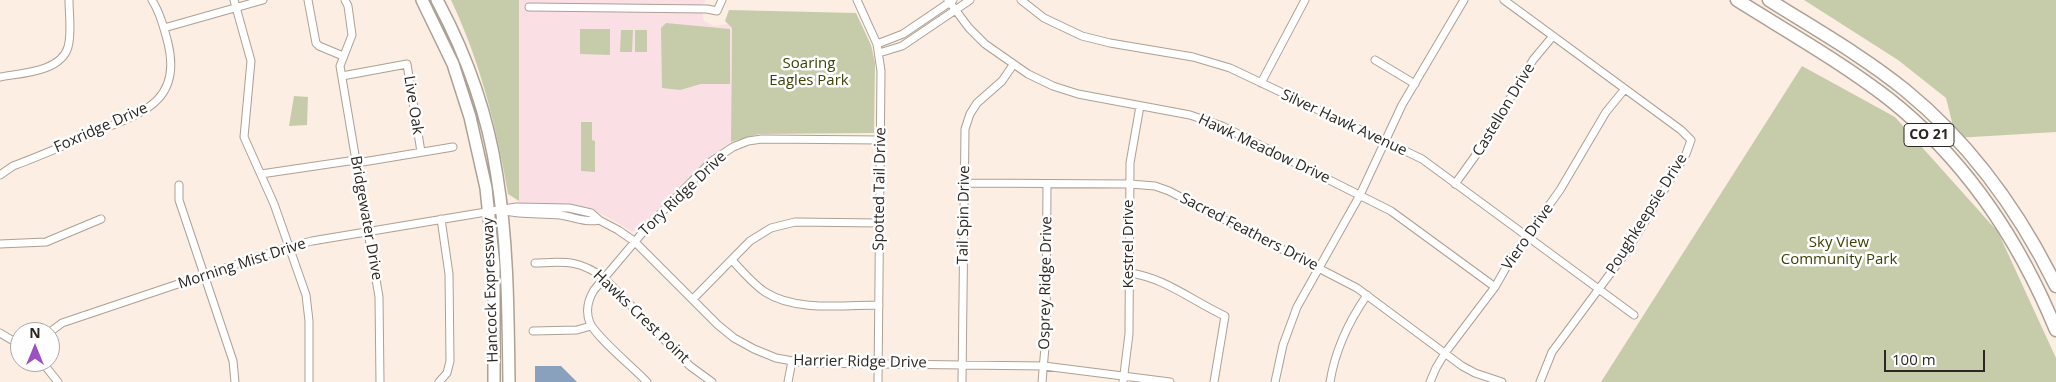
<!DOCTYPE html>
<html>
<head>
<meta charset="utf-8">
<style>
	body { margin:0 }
	#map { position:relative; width:2056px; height:382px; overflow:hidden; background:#fceee2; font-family:"Open Sans",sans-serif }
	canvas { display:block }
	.north { position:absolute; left:10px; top:322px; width:50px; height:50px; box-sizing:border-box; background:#fefefe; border:1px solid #aaa8a6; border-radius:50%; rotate:0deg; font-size:14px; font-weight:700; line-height:20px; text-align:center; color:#2c2722 }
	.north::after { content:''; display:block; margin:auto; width:18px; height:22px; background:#9d50c1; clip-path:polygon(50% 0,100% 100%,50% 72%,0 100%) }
	.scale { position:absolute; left:1884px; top:350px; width:101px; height:22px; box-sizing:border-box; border:2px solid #2c2722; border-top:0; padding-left:6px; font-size:15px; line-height:18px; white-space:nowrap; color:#2c2722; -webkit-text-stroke:4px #fefefe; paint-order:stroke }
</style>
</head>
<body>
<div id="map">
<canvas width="2056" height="382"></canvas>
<div class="north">N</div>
<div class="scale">100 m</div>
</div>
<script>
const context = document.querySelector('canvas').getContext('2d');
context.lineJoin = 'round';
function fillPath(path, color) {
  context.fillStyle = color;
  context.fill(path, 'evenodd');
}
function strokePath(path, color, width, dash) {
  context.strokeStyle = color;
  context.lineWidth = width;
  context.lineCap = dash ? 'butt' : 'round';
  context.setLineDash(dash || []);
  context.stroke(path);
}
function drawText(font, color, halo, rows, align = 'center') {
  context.font = font + ' "Open Sans",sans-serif';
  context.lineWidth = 5;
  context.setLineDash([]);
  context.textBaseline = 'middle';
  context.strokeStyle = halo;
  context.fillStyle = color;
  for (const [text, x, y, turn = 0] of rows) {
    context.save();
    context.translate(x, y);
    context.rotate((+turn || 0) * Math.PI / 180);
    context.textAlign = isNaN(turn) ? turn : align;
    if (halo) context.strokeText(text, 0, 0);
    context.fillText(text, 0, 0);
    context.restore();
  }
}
const education = new Path2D(`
	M519,0H706L701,7L704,21L714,26L728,24L732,28L731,142L711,156L635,231L633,232L606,216L578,206L558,204H519Z`);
const green = new Path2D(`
	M451,0H519V201L508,194C497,128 480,61 451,0Z
	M1804,0H2056V132L1956,138L1946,98L1898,60Z
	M729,10L856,13L871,45L875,63L874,133L759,134L731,142L732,28L725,21Z
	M666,23L730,29V84H701L680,90L662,88L661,28Z
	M580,29H610V55L580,54Z
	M621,30H633L632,52H620Z
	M635,30H647V52H635Z
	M1802,66L1895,117L1998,232L2056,358V382H1601Z
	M294,96L308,97L307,125L289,126Z
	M581,122H592V140L595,141V172L581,171Z`);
const water = new Path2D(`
	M535,366H561L577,382H535Z`);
const street = new Path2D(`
	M234,0L251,61L244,137L274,204L306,295L309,321V382
	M308,0L316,43L319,46L343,56
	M345,0L348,6L352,35L340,66L379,297L380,382
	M857,0L877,44L881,71L878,382
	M948,0L969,28L985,44L1028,74L1053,86L1078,94L1190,115L1222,126L1391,211L1495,287
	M1021,0L1044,18L1082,36L1110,43L1193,57L1230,68L1422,159L1634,315
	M1504,0L1681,130L1691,140L1686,154L1627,251L1552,352L1540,382
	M529,7L707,9L717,11L722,0
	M164,28L263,0
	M877,44L903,34L953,0
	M879,53L902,46L970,0
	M1375,60L1415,84
	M342,76L407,64L421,152
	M0,77C21,73 61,72 68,47C72,33 69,15 69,0
	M1261,83L1305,0
	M261,174L349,161L363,162L453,147
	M0,175L13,166C40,156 65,145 91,134C137,114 183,105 168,43C164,28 160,13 152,0
	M964,183L1130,184L1155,186L1169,191L1357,288L1462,366L1475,373L1502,382
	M1455,184L1478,152L1533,60L1553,36
	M179,185V200L233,361L235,382
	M505,211C524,215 542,213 560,215C574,217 586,223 599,220
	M0,244L46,242L101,219
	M732,260C742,271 753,284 765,292C796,312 844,305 879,305
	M535,263C565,262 578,259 604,278L690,366L712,382
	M1129,273C1164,277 1194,302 1225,316L1214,382
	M693,299L750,241L771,228L795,222L880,223
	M533,331L577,330L591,326
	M50,332L62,323L288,247L312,241L516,207L569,208L591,213L599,220L618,230L634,241L718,325L734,338L754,349L776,358L804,363L1044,366L1170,382
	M0,333L20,345
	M42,362L58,382
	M439,382L447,373L450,361L449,274L441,219
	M647,382C635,369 596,337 590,323C585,311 588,300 594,290L649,225L712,161L733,147L748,141L762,139L881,140
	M788,382L792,361
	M962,382L965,129L970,114L977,103L1002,81L1013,65
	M1042,382L1046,335L1047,184
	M1123,382L1129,334L1130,163L1140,106
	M1275,382L1283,345L1297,307L1360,195L1402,105L1464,0
	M1330,382C1335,351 1349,321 1367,295
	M1430,382L1436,368L1445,353L1495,287L1512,257L1560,190L1606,112L1624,90`);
const primary = new Path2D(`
	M422,0L453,64L470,117L486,188L494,266V382
	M437,0C466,54 488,116 497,176C508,244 508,313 509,382`);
const highway = new Path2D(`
	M1737,0C1788,32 1841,62 1889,99C1966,160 2019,240 2056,330
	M1769,0C1815,29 1863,56 1905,90C1970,143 2019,211 2056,286`);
const shields = [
	[1929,135,50]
];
const shieldNames = [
	["CO 21",1929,135]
];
const parkNames = [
	["Soaring",809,64],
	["Eagles Park",809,81],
	["Sky View",1839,243],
	["Community Park",1839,260]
];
const streetNames = [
	["Live Oak",413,105,81],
	["Castellon Drive",1504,110,-59],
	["Silver Hawk Avenue",1344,123,25],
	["Foxridge Drive",101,128,-24],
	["Hawk Meadow Drive",1264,149,25],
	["Spotted Tail Drive",880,189,-89],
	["Tory Ridge Drive",683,194,-44],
	["Poughkeepsie Drive",1647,214,-58],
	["Tail Spin Drive",964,215,-89],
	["Bridgewater Drive",366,218,80],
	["Sacred Feathers Drive",1249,232,27],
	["Viero Drive",1528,237,-55],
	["Kestrel Drive",1129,244,-90],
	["Morning Mist Drive",242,264,-18],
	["Osprey Ridge Drive",1046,283,-89],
	["Hancock Expressway",491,290,-92],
	["Hawks Crest Point",641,317,44],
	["Harrier Ridge Drive",860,362,1]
];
fillPath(education, '#fadfe5');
fillPath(green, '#c6ccaa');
fillPath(water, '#8aa1bd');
strokePath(street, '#ada094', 9);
strokePath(primary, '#ada094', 14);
strokePath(highway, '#ada094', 15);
strokePath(street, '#fff', 7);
strokePath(primary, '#fff', 11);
strokePath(highway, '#fff', 12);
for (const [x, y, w] of shields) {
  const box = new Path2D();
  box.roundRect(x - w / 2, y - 11.5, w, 23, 4);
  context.fillStyle = '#fefefe';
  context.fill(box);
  strokePath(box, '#2c2722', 1);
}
drawText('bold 14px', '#2c2722', null, shieldNames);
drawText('15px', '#3d4204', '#fefefe', parkNames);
drawText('15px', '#2c2722', '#fefefe', streetNames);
</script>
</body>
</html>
